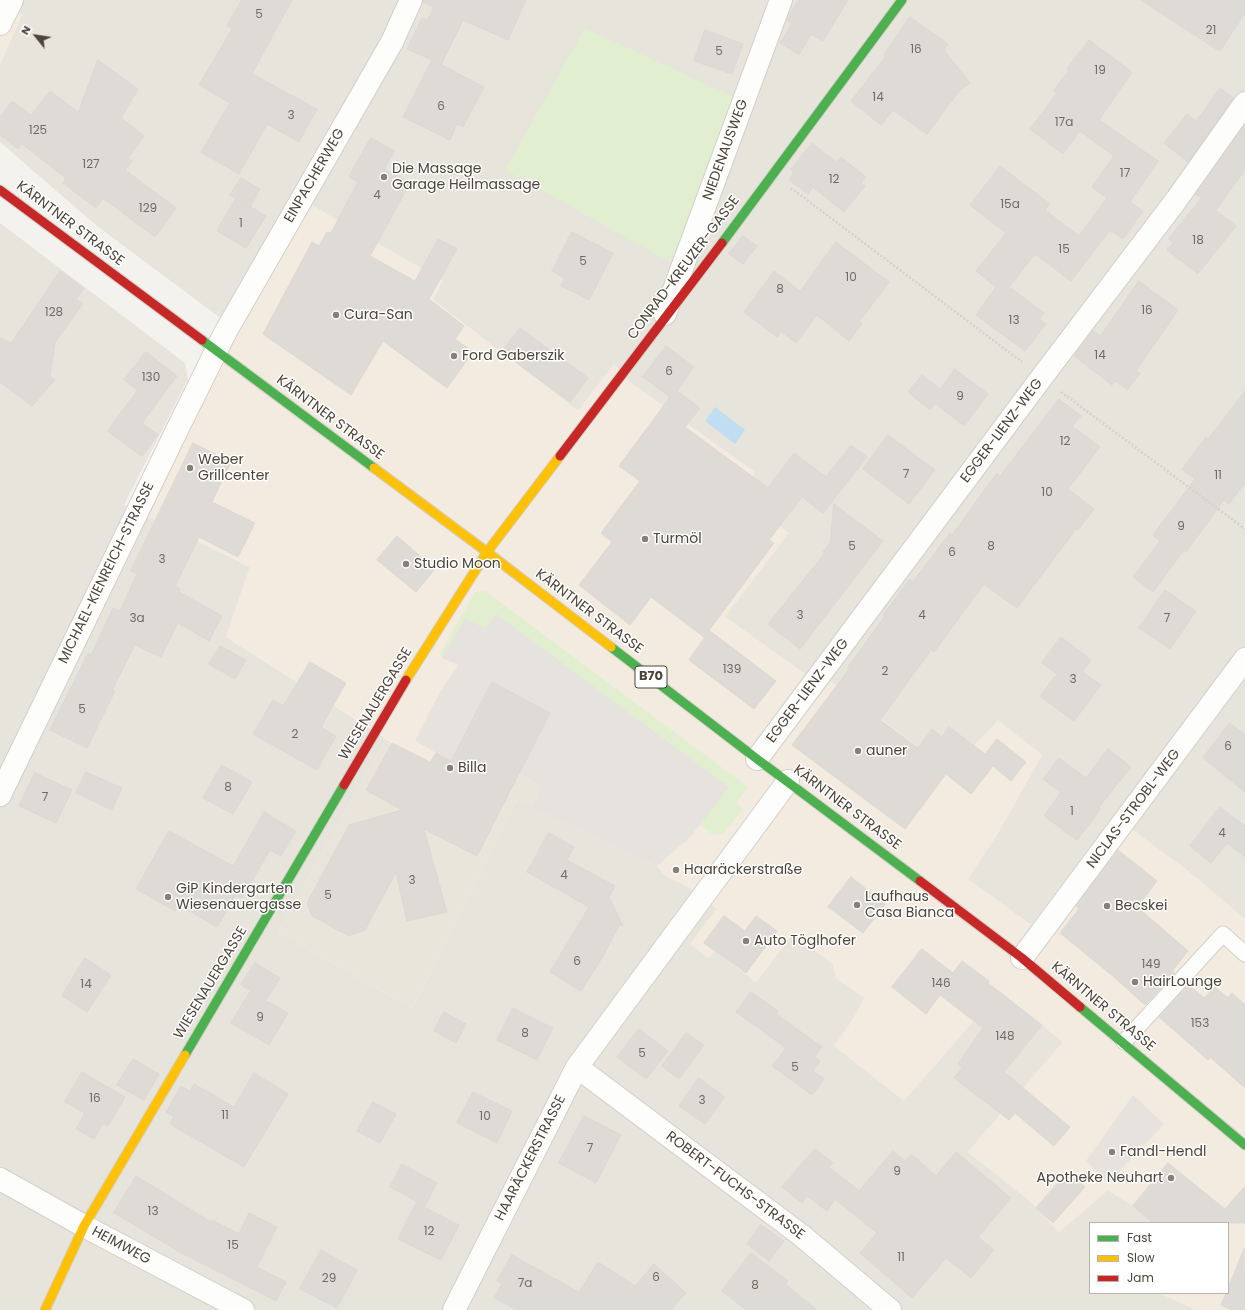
<!DOCTYPE html>
<html>
<head>
<meta charset="utf-8">
<style>
	body { margin:0 }
	#map { position:relative; width:1245px; height:1310px; overflow:hidden; background:#f4f2ee; font-family:Poppins,sans-serif }
	canvas { display:block }
	.legend { position:absolute; left:1089px; top:1222px; width:140px; height:72px; box-sizing:border-box; background:#fff; border:1px solid #b7b4b0; margin:0; padding:5px 7px; list-style:none; font-size:12px; color:#4b4439 }
	.legend li { display:flex; align-items:center; gap:8px; height:20px }
	.legend b { width:20px; border:1px solid #b7b4b0 }
	.north { position:absolute; left:16px; top:16px; width:40px; height:40px; -webkit-text-stroke:3px #fff; paint-order:stroke; rotate:300deg; font-size:11px; font-weight:700; line-height:16px; text-align:center; color:#4b4439 }
	.north::after { content:''; display:block; margin:auto; width:14px; height:18px; background:#4b4439; clip-path:polygon(50% 0,100% 100%,50% 72%,0 100%) }
</style>
</head>
<body>
<div id="map">
<canvas width="1245" height="1310"></canvas>
<ul class="legend">
<li><b style="height:5px;background:#4caf50"></b>Fast</li>
<li><b style="height:5px;background:#ffc107"></b>Slow</li>
<li><b style="height:5px;background:#c62828"></b>Jam</li>
</ul>
<div class="north">N</div>
</div>
<script>
const context = document.querySelector('canvas').getContext('2d');
context.lineJoin = 'round';
function fillPath(path, color) {
  context.fillStyle = color;
  context.fill(path, 'evenodd');
}
function strokePath(path, color, width, dash) {
  context.strokeStyle = color;
  context.lineWidth = width;
  context.lineCap = dash ? 'butt' : 'round';
  context.setLineDash(dash || []);
  context.stroke(path);
}
function drawText(font, color, halo, rows, align = 'center') {
  context.font = font + ' Poppins,sans-serif';
  context.lineWidth = 3;
  context.setLineDash([]);
  context.textBaseline = 'middle';
  context.strokeStyle = halo;
  context.fillStyle = color;
  for (const [text, x, y, turn = 0] of rows) {
    context.save();
    context.translate(x, y);
    context.rotate((+turn || 0) * Math.PI / 180);
    context.textAlign = isNaN(turn) ? turn : align;
    if (halo) context.strokeText(text, 0, 0);
    context.fillText(text, 0, 0);
    context.restore();
  }
}
const residential = new Path2D(`
	M6,0H1245V919L1183,867L1113,816L1031,925L967,879L995,838L1042,755L998,721L951,771L802,672L725,617L738,497L754,472L631,383L614,364L578,411L433,300L443,281L311,205L223,320L97,226L0,142V64L22,15Z
	M0,223L185,363L188,379L124,505L250,567L226,637L386,739L278,932L412,1008L481,874L516,800L657,866L664,875L690,888L717,909L691,943L708,958L715,951L756,982L793,934L833,964L836,978L865,998L853,1019L1000,991L1063,1042L968,1152L1029,1200L1059,1232L1108,1190L1133,1206L1153,1223H1090V1293H1159L1197,1310H0Z`);
const commercial = new Path2D(`
	M0,0H6L22,15L0,64Z
	M311,205L443,281L433,300L578,411L614,364L631,383L755,472L738,497L789,533L725,617L802,672L830,681L951,771L998,720L1042,755L995,838L968,879L1041,932L1123,823L1183,867L1245,919V1310H1197L1159,1293H1228V1223H1153L1133,1206L1108,1190L1059,1232L1029,1200L968,1152L1063,1042L1000,991L904,1101L834,1046L853,1019L864,998L836,978L833,964L793,934L756,982L715,951L708,958L690,944L717,908L690,888L664,875L657,866L532,808L542,786L519,774L477,856L419,826L421,821L366,790L392,742L226,637L250,567L137,511L217,351L237,334Z`);
const education = new Path2D(`
	M386,739L392,743L367,790L421,821L477,856L519,774L542,786L532,808L516,800L481,874L412,1008L278,932Z`);
const green = new Path2D(`
	M585,28L736,98L688,224L670,262L505,170Z
	M485,591L748,787L736,803L743,809L723,833L713,835L700,824L729,787L496,614L485,628L465,620L442,658L440,654L475,592Z`);
const parking = new Path2D(`
	M496,614L729,787L691,836L657,866L532,808L542,786L519,774L549,713L492,682L451,761L415,741L440,692L458,665L442,658L465,619L485,628Z
	M1133,1095L1164,1124L1108,1183L1086,1161Z`);
const water = new Path2D(`
	M715,407L745,430L735,444L705,421Z`);
const building = new Path2D(`
	M242,0H292L252,74L317,109L299,142L267,124L239,174L201,152L230,103L199,85L232,29L227,26Z
	M423,0H526L508,40L463,20L441,65L436,62L484,87L463,127L457,124L450,140L403,117L432,60L407,49L422,18L427,21L434,7L423,2Z
	M799,0H848L823,41L811,34L799,55L780,43L792,23L787,20Z
	M1141,0H1245V13L1220,51Z
	M910,17L948,44L944,50L970,83L959,91L927,134L893,110L881,125L851,101L886,56L884,55Z
	M705,30L743,44L732,74L694,61Z
	M1089,40L1132,72L1099,120L1158,161L1130,202L1143,211L1123,239L1110,230L1071,281L1035,254L1009,287L1044,313L1039,319L1046,324L1025,351L976,315L996,287L976,271L1006,233L970,205L1000,166L1050,204L1045,210L1079,236L1107,198L1092,187L1114,156L1080,131L1063,154L1030,129L1057,93L1053,91L1069,71L1067,69Z
	M98,60L138,89L121,118L144,136L128,158L132,161L125,170L176,208L155,237L103,198L96,208L63,183L66,178L22,144L18,149L0,135V117L12,101L31,115L50,91L78,112Z
	M1220,88L1233,98L1188,162L1164,143L1187,114L1196,121Z
	M1245,125V170L1217,209L1196,194Z
	M371,138L395,151L384,169L410,183L370,256L415,281L438,239L457,249L429,299L464,326L455,339L473,352L447,388L383,341L351,395L263,334L312,242L319,246L327,232L331,233L358,182L349,177Z
	M812,143L836,162L841,157L866,177L861,183L865,186L844,212L813,187L808,194L789,180L794,172L791,170Z
	M241,178L260,189L250,207L230,195Z
	M236,198L266,216L246,248L217,231Z
	M1201,199L1236,226L1198,274L1167,250L1173,243L1169,239Z
	M572,232L613,253L589,300L561,286L565,278L552,271Z
	M743,236L757,246L743,264L729,254Z
	M836,242L889,282L859,322L862,324L849,341L817,315L796,343L781,331L777,337L744,312L774,271L800,291Z
	M60,271L84,288L76,299L83,304L55,342L50,376L55,380L32,406L0,382V338L11,343Z
	M1139,281L1178,310L1136,371L1140,373L1127,390L1116,381L1112,385L1074,356L1093,331L1100,336Z
	M520,328L588,378L570,402L502,352Z
	M666,346L694,367L677,391L700,408L685,427L768,488L794,453L826,477L851,445L867,457L823,513L802,497L769,540L774,543L704,637L651,597L630,625L579,585L612,542L601,533L640,481L619,466L670,397L643,377Z
	M146,352L177,376L142,423L158,435L142,456L107,431L138,390L124,380Z
	M955,369L988,394L964,426L935,403L930,410L908,392L922,375L940,389Z
	M1245,391V483L1229,504L1224,500L1186,552L1184,550L1153,592L1133,577L1160,541L1153,535L1195,479L1182,469L1206,437L1208,439Z
	M1059,399L1081,416L1072,426L1100,447L1068,489L1094,509L1078,530L1076,529L1017,608L984,584L934,652L931,650L880,720L918,748L932,729L942,737L949,727L985,754L997,739L1026,762L1011,781L993,766L971,794L946,774L905,829L792,745L850,668L848,667L885,616L883,615L910,579L913,582L950,533L952,535L997,473L1000,476Z
	M888,435L935,470L909,504L863,469Z
	M193,443L231,462L212,502L255,523L238,557L199,537L175,586L180,589L179,592L222,616L209,641L178,623L161,657L135,645L112,690L115,691L87,748L50,730L88,653L91,655L113,608L120,611L137,574L131,571Z
	M834,504L883,541L800,649L768,624L825,553L823,552L830,543Z
	M397,536L435,569L416,592L377,560Z
	M1165,590L1196,611L1170,649L1139,628Z
	M710,631L776,681L754,709L689,660Z
	M1061,637L1091,660L1082,672L1101,685L1074,721L1040,696L1057,674L1042,663Z
	M220,646L246,660L235,679L209,664Z
	M310,662L346,683L321,727L336,736L317,770L253,734L273,700L283,706Z
	M492,682L550,713L477,856L424,829L447,912L407,921L396,872L365,930L349,936L312,916L307,903L349,825L402,810L366,790L392,743L430,762L436,753L451,761Z
	M1230,723L1245,735V792L1203,758Z
	M1108,749L1131,767L1099,807L1101,809L1077,840L1044,816L1061,792L1043,779L1059,758L1086,778Z
	M222,765L252,782L233,814L203,798Z
	M86,772L122,788L112,810L76,793Z
	M35,773L72,790L56,823L19,806Z
	M1220,807L1245,826V857L1227,843L1211,863L1190,846Z
	M264,812L296,831L281,856L270,850L242,898L236,896L217,927L179,905L175,911L136,889L169,831L233,866Z
	M549,833L574,847L567,860L615,886L609,897L623,926L620,924L602,958L581,991L550,972L589,907L527,872Z
	M1118,850L1157,881L1137,907L1188,951L1172,971L1175,973L1145,1005L1114,977L1060,933L1079,909L1076,906Z
	M851,877L885,904L863,933L828,907Z
	M724,916L745,931L756,916L777,931L746,973L704,943Z
	M922,949L953,973L962,961L989,981L988,983L1042,1025L1004,1072L1070,1127L1054,1146L1015,1113L1009,1120L954,1078L962,1068L958,1064L983,1028L940,995L926,1014L892,987Z
	M85,958L111,975L87,1012L62,996Z
	M255,963L280,978L266,1000L241,985Z
	M1189,985L1204,998L1215,987L1228,998L1232,993L1245,1005V1088L1210,1057L1208,1060L1159,1017Z
	M250,992L288,1013L269,1045L231,1023Z
	M751,992L778,1011L776,1014L822,1047L814,1057L820,1061L813,1071L824,1079L812,1095L772,1066L786,1048L736,1012Z
	M513,1008L553,1028L537,1060L497,1040Z
	M444,1012L466,1024L456,1043L434,1031Z
	M639,1029L668,1051L646,1079L617,1057Z
	M686,1033L704,1045L679,1079L662,1066Z
	M133,1059L159,1074L144,1100L117,1085Z
	M82,1072L125,1097L108,1126L103,1123L94,1139L76,1129L85,1113L65,1102Z
	M254,1073L288,1094L244,1167L170,1124L174,1117L166,1112L181,1086L190,1091L194,1084L234,1107Z
	M699,1078L725,1097L705,1124L679,1106Z
	M473,1092L512,1111L497,1143L457,1123Z
	M373,1102L396,1114L380,1143L357,1131Z
	M584,1116L621,1135L596,1183L559,1163Z
	M815,1149L833,1163L829,1167L859,1191L893,1151L905,1161L911,1154L936,1176L956,1152L1011,1198L978,1237L994,1250L971,1278L946,1258L912,1298L860,1253L877,1233L835,1199L827,1211L807,1196L802,1203L782,1187Z
	M1168,1163L1225,1209L1245,1186V1223H1153L1133,1206Z
	M402,1164L437,1183L425,1206L390,1187Z
	M1068,1172L1085,1187L1053,1223L1036,1208Z
	M136,1176L211,1222L212,1220L239,1234L249,1213L277,1227L257,1267L286,1282L276,1301L178,1251L114,1213Z
	M416,1203L459,1225L441,1260L398,1239Z
	M761,1225L784,1241L769,1261L747,1244Z
	M1244,1249L1245,1310H1232L1221,1305L1226,1293H1228V1289Z
	M321,1250L357,1270L337,1308L300,1289Z
	M751,1253L788,1281L785,1284L817,1310H746L722,1291Z
	M512,1255L579,1292L598,1262L635,1286L654,1264L686,1293L671,1310H517L494,1298L502,1284L497,1281Z`);
const path = new Path2D(`
	M791,188L1022,362
	M1061,392L1245,529`);
const lane = new Path2D(`
	M1124,1042L1223,934L1245,954`);
const street = new Path2D(`
	M0,24L12,0
	M665,314L781,0
	M757,759L1042,377L1177,199L1245,103
	M0,795L177,430L226,331L392,42L411,0
	M1022,958L1245,659
	M577,1067L801,1235L890,1310
	M0,1179L84,1226L243,1310
	M454,1310L577,1067L788,781`);
const fast = new Path2D(`
	M722,243L902,0
	M202,340L374,468
	M611,647L757,759L920,881
	M1080,1007L1245,1145
	M185,1055L344,785`);
const slow = new Path2D(`
	M374,468L487,552L611,647
	M406,680L487,552L560,456
	M45,1310L84,1226L185,1055`);
const jam = new Path2D(`
	M0,190L202,340
	M560,456L722,243
	M344,785L406,680
	M920,881L1022,958L1080,1007`);
const markers = [
	[384,177,4,"#868178"],
	[336,315,4,"#868178"],
	[454,356,4,"#868178"],
	[190,468,4,"#868178"],
	[645,539,4,"#868178"],
	[406,564,4,"#868178"],
	[858,751,4,"#868178"],
	[450,768,4,"#868178"],
	[676,870,4,"#868178"],
	[168,897,4,"#868178"],
	[857,905,4,"#868178"],
	[1107,906,4,"#868178"],
	[746,941,4,"#868178"],
	[1135,982,4,"#868178"],
	[1112,1152,4,"#868178"],
	[1171,1178,4,"#868178"]
];
const numberNames = [
	["5",259,15],
	["21",1211,31],
	["16",916,50],
	["5",719,52],
	["19",1100,71],
	["14",878,98],
	["6",441,107],
	["3",291,116],
	["17a",1064,123],
	["125",38,131],
	["127",91,165],
	["17",1125,174],
	["12",834,180],
	["4",377,196],
	["15a",1010,205],
	["129",148,209],
	["1",241,224],
	["18",1198,241],
	["15",1064,250],
	["5",583,262],
	["10",851,278],
	["8",780,290],
	["16",1147,311],
	["128",54,313],
	["13",1014,321],
	["14",1100,356],
	["6",669,372],
	["130",151,378],
	["9",960,397],
	["12",1065,442],
	["7",906,475],
	["11",1218,476],
	["10",1047,493],
	["9",1181,527],
	["5",852,547],
	["8",991,547],
	["6",952,553],
	["3",162,560],
	["3",800,616],
	["4",922,616],
	["3a",137,619],
	["7",1167,619],
	["139",732,670],
	["2",885,672],
	["3",1073,680],
	["5",82,710],
	["2",295,735],
	["6",1228,747],
	["8",228,788],
	["7",45,798],
	["1",1072,812],
	["4",1222,834],
	["4",564,876],
	["3",412,881],
	["5",328,896],
	["6",577,962],
	["149",1151,965],
	["146",941,984],
	["14",86,985],
	["9",260,1018],
	["153",1200,1024],
	["8",525,1034],
	["148",1005,1037],
	["5",642,1054],
	["5",795,1068],
	["16",95,1099],
	["3",702,1101],
	["11",225,1116],
	["10",485,1117],
	["7",590,1149],
	["9",897,1172],
	["13",153,1212],
	["12",429,1232],
	["15",233,1246],
	["11",901,1258],
	["6",656,1278],
	["29",329,1279],
	["7a",525,1284],
	["8",755,1286]
];
const shields = [
	[651,677,32]
];
const shieldNames = [
	["B70",651,677]
];
const streetNames = [
	["NIEDENAUSWEG",726,150,-70],
	["EINPACHERWEG",315,176,-60],
	["KÄRNTNER STRASSE",70,224,37],
	["CONRAD-KREUZER-GASSE",684,268,-53],
	["KÄRNTNER STRASSE",330,418,37],
	["EGGER-LIENZ-WEG",1002,431,-53],
	["MICHAEL-KIENREICH-STRASSE",107,573,-64],
	["KÄRNTNER STRASSE",589,612,37],
	["EGGER-LIENZ-WEG",808,691,-53],
	["WIESENAUERGASSE",376,704,-59],
	["KÄRNTNER STRASSE",847,808,37],
	["NICLAS-STROBL-WEG",1134,809,-53],
	["WIESENAUERGASSE",211,983,-59],
	["KÄRNTNER STRASSE",1103,1007,40],
	["HAARÄCKERSTRASSE",531,1158,-63],
	["ROBERT-FUCHS-STRASSE",735,1186,37],
	["HEIMWEG",121,1246,28]
];
const poiNames = [
	["Die Massage",392,169],
	["Garage Heilmassage",392,185],
	["Cura-San",344,315],
	["Ford Gaberszik",462,356],
	["Weber",198,460],
	["Grillcenter",198,476],
	["Turmöl",653,539],
	["Studio Moon",414,564],
	["auner",866,751],
	["Billa",458,768],
	["Haaräckerstraße",684,870],
	["GiP Kindergarten",176,889],
	["Wiesenauergasse",176,905],
	["Laufhaus",865,897],
	["Casa Bianca",865,913],
	["Becskei",1115,906],
	["Auto Töglhofer",754,941],
	["HairLounge",1143,982],
	["Fandl-Hendl",1120,1152],
	["Apotheke Neuhart",1163,1178,"right"]
];
fillPath(residential, '#e7e4dc');
fillPath(commercial, '#f3ebdf');
fillPath(education, '#eae5da');
fillPath(green, '#e1eecf');
fillPath(parking, '#e6e3df');
fillPath(water, '#c0ddf1');
fillPath(building, '#dedbd6');
strokePath(building, '#dcd9d4', 1);
strokePath(lane, '#d2d0cb', 17);
strokePath(street, '#d2d0cb', 24);
strokePath(fast, '#d3cfc5', 11);
strokePath(slow, '#d3cfc5', 11);
strokePath(jam, '#d3cfc5', 11);
strokePath(path, '#d3d2cc', 2.5, [2, 2]);
strokePath(lane, '#fdfdfc', 15);
strokePath(street, '#fdfdfc', 22);
strokePath(fast, '#4caf50', 9);
strokePath(slow, '#ffc107', 9);
strokePath(jam, '#c62828', 9);
for (const [x, y, r, color] of markers) {
  const dot = new Path2D();
  dot.arc(x, y, r, 0, 2 * Math.PI);
  context.fillStyle = color;
  context.fill(dot);
  strokePath(dot, '#fff', 1.5);
}
drawText('12px', '#706a61', null, numberNames);
for (const [x, y, w] of shields) {
  const box = new Path2D();
  box.roundRect(x - w / 2, y - 11, w, 22, 3);
  context.fillStyle = '#fff';
  context.fill(box);
  strokePath(box, '#4b4439', 1);
}
drawText('bold 13px', '#4b4439', null, shieldNames);
drawText('14px', '#4b4439', '#fff', streetNames);
drawText('14px', '#4b4439', '#fff', poiNames, 'left');
</script>
</body>
</html>
